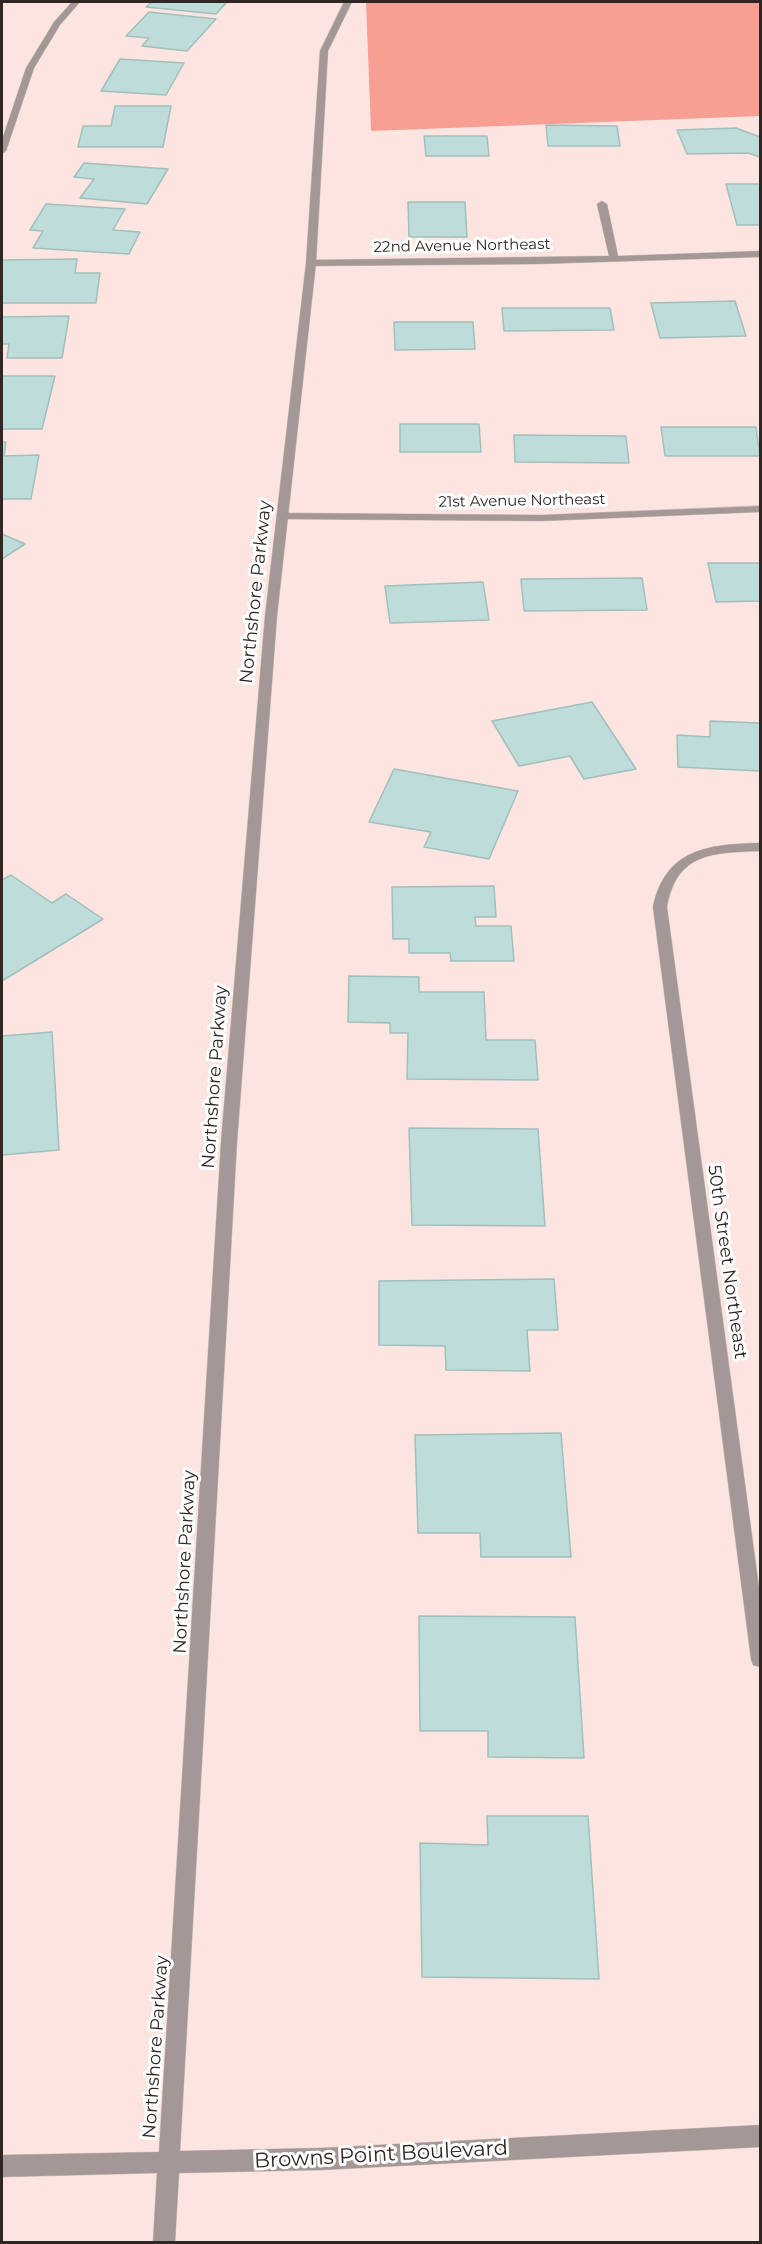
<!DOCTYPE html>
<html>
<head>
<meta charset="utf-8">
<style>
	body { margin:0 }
	#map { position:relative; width:762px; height:2244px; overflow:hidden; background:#fce5e1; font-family:Montserrat,sans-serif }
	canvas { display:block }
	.frame { position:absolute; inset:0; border:3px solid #302624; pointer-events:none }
</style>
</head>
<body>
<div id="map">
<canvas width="762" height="2244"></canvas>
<div class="frame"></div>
</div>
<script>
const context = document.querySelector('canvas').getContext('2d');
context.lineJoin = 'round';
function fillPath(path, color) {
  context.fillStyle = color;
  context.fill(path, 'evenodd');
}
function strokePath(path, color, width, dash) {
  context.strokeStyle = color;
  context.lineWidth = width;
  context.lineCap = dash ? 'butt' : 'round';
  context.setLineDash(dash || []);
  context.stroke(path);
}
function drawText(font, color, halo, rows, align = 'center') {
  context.font = font + ' Montserrat,sans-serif';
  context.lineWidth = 6;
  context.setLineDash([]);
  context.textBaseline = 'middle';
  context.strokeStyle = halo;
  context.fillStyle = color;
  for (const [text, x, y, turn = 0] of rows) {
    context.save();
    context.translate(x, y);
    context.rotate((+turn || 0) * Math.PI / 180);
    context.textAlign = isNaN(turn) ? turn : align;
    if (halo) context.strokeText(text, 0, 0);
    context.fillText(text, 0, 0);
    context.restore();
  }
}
const forest = new Path2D(`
	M366,2H760V116L371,131Z`);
const building = new Path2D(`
	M152,2H227L216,14L146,7Z
	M149,12L216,19L187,51L142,46L149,38L126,36Z
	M120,59L184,63L166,95L101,91Z
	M115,106H171L163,147H78L83,126H111Z
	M546,125L617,126L620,146H548Z
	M736,128L760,137V157L748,153L687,154L677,130Z
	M424,136H487L489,156H426Z
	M84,163L168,169L147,204L80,198L94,179L74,177Z
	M726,184H760V225H737Z
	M408,202H465L467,237H409Z
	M46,204L125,209L113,230L140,232L129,254L33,248L43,231L30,230Z
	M77,259L75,273H100L96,303H2V260Z
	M735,301L746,336L660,338L651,303Z
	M502,308H610L614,330L504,331Z
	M69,316L62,358H7L9,344H2V317Z
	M394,322H473L475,349L395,350Z
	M2,376H55L42,429H2Z
	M400,424H479L481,452H400Z
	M661,427H756L760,456H665Z
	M514,435L626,436L629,463L515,462Z
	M2,442H6L4,456L39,455L31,499H2Z
	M2,534L25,544L2,559Z
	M708,563H760V601L716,602Z
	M642,578L647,610L524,611L521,579Z
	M483,582L489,620L390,623L385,586Z
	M592,702L636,769L584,779L570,756L519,766L492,721Z
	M710,721L760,723V771L678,767L677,735L710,737Z
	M394,769L518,791L489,859L424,847L431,832L369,822Z
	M11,875L52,903L66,894L103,919L2,981V880Z
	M494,886L496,917H475L476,926H511L514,961H451L450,953H409V939H393L392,887Z
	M349,976L419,977V992H484L486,1040H535L538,1080L407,1079L408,1033H390V1023L348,1022Z
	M52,1032L59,1150L2,1155V1036Z
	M409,1128L538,1129L545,1226L412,1225Z
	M554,1279L558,1330H527L530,1371L446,1370L445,1346L379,1345V1281Z
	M561,1433L571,1557H481L480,1533H418L415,1435Z
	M419,1616L575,1617L584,1758L488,1757V1731H420Z
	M487,1816H588L599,1979L422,1977L420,1843L488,1845Z`);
const minor = new Path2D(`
	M72,2H80L60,25L34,68L6,151L2,154V140L26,68L54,22Z
	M602,201L607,204L618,256L760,251V257L537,264L311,266L306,263L311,260L609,256L597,204Z
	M760,506V512L541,521L284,519L278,516L284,513L541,515Z
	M760,843V851C713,853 677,852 667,907L760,1595V1667L753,1665L751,1659L653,907C665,849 708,844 760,843Z`);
const tertiary = new Path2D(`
	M344,2H352L328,51L316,263L277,616L237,1142L180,2151L321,2148L760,2125V2147L321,2170L179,2173L175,2242H153L157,2173L2,2177V2155L159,2152L221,1142L265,616L306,263L320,51Z`);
const farStreetnames = [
	["22nd Avenue Northeast",462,246,-1],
	["21st Avenue Northeast",522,501,-1]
];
const streetNames = [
	["Northshore Parkway",256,592,-84],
	["Northshore Parkway",215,1077,-86],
	["50th Street Northeast",727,1262,82],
	["Northshore Parkway",185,1562,-87],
	["Northshore Parkway",156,2047,-86]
];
const nearStreetnames = [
	["Browns Point Boulevard",381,2155,-3]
];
fillPath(forest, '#f79f92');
fillPath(building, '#bedcd9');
strokePath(building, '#a2bfbc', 1.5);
strokePath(minor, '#d7c3bf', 1);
strokePath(tertiary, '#d7c3bf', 1);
fillPath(minor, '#a49896');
fillPath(tertiary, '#a49896');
drawText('15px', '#302624', '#fff', farStreetnames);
drawText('18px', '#302624', '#fff', streetNames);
drawText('21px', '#302624', '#fff', nearStreetnames);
</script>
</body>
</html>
